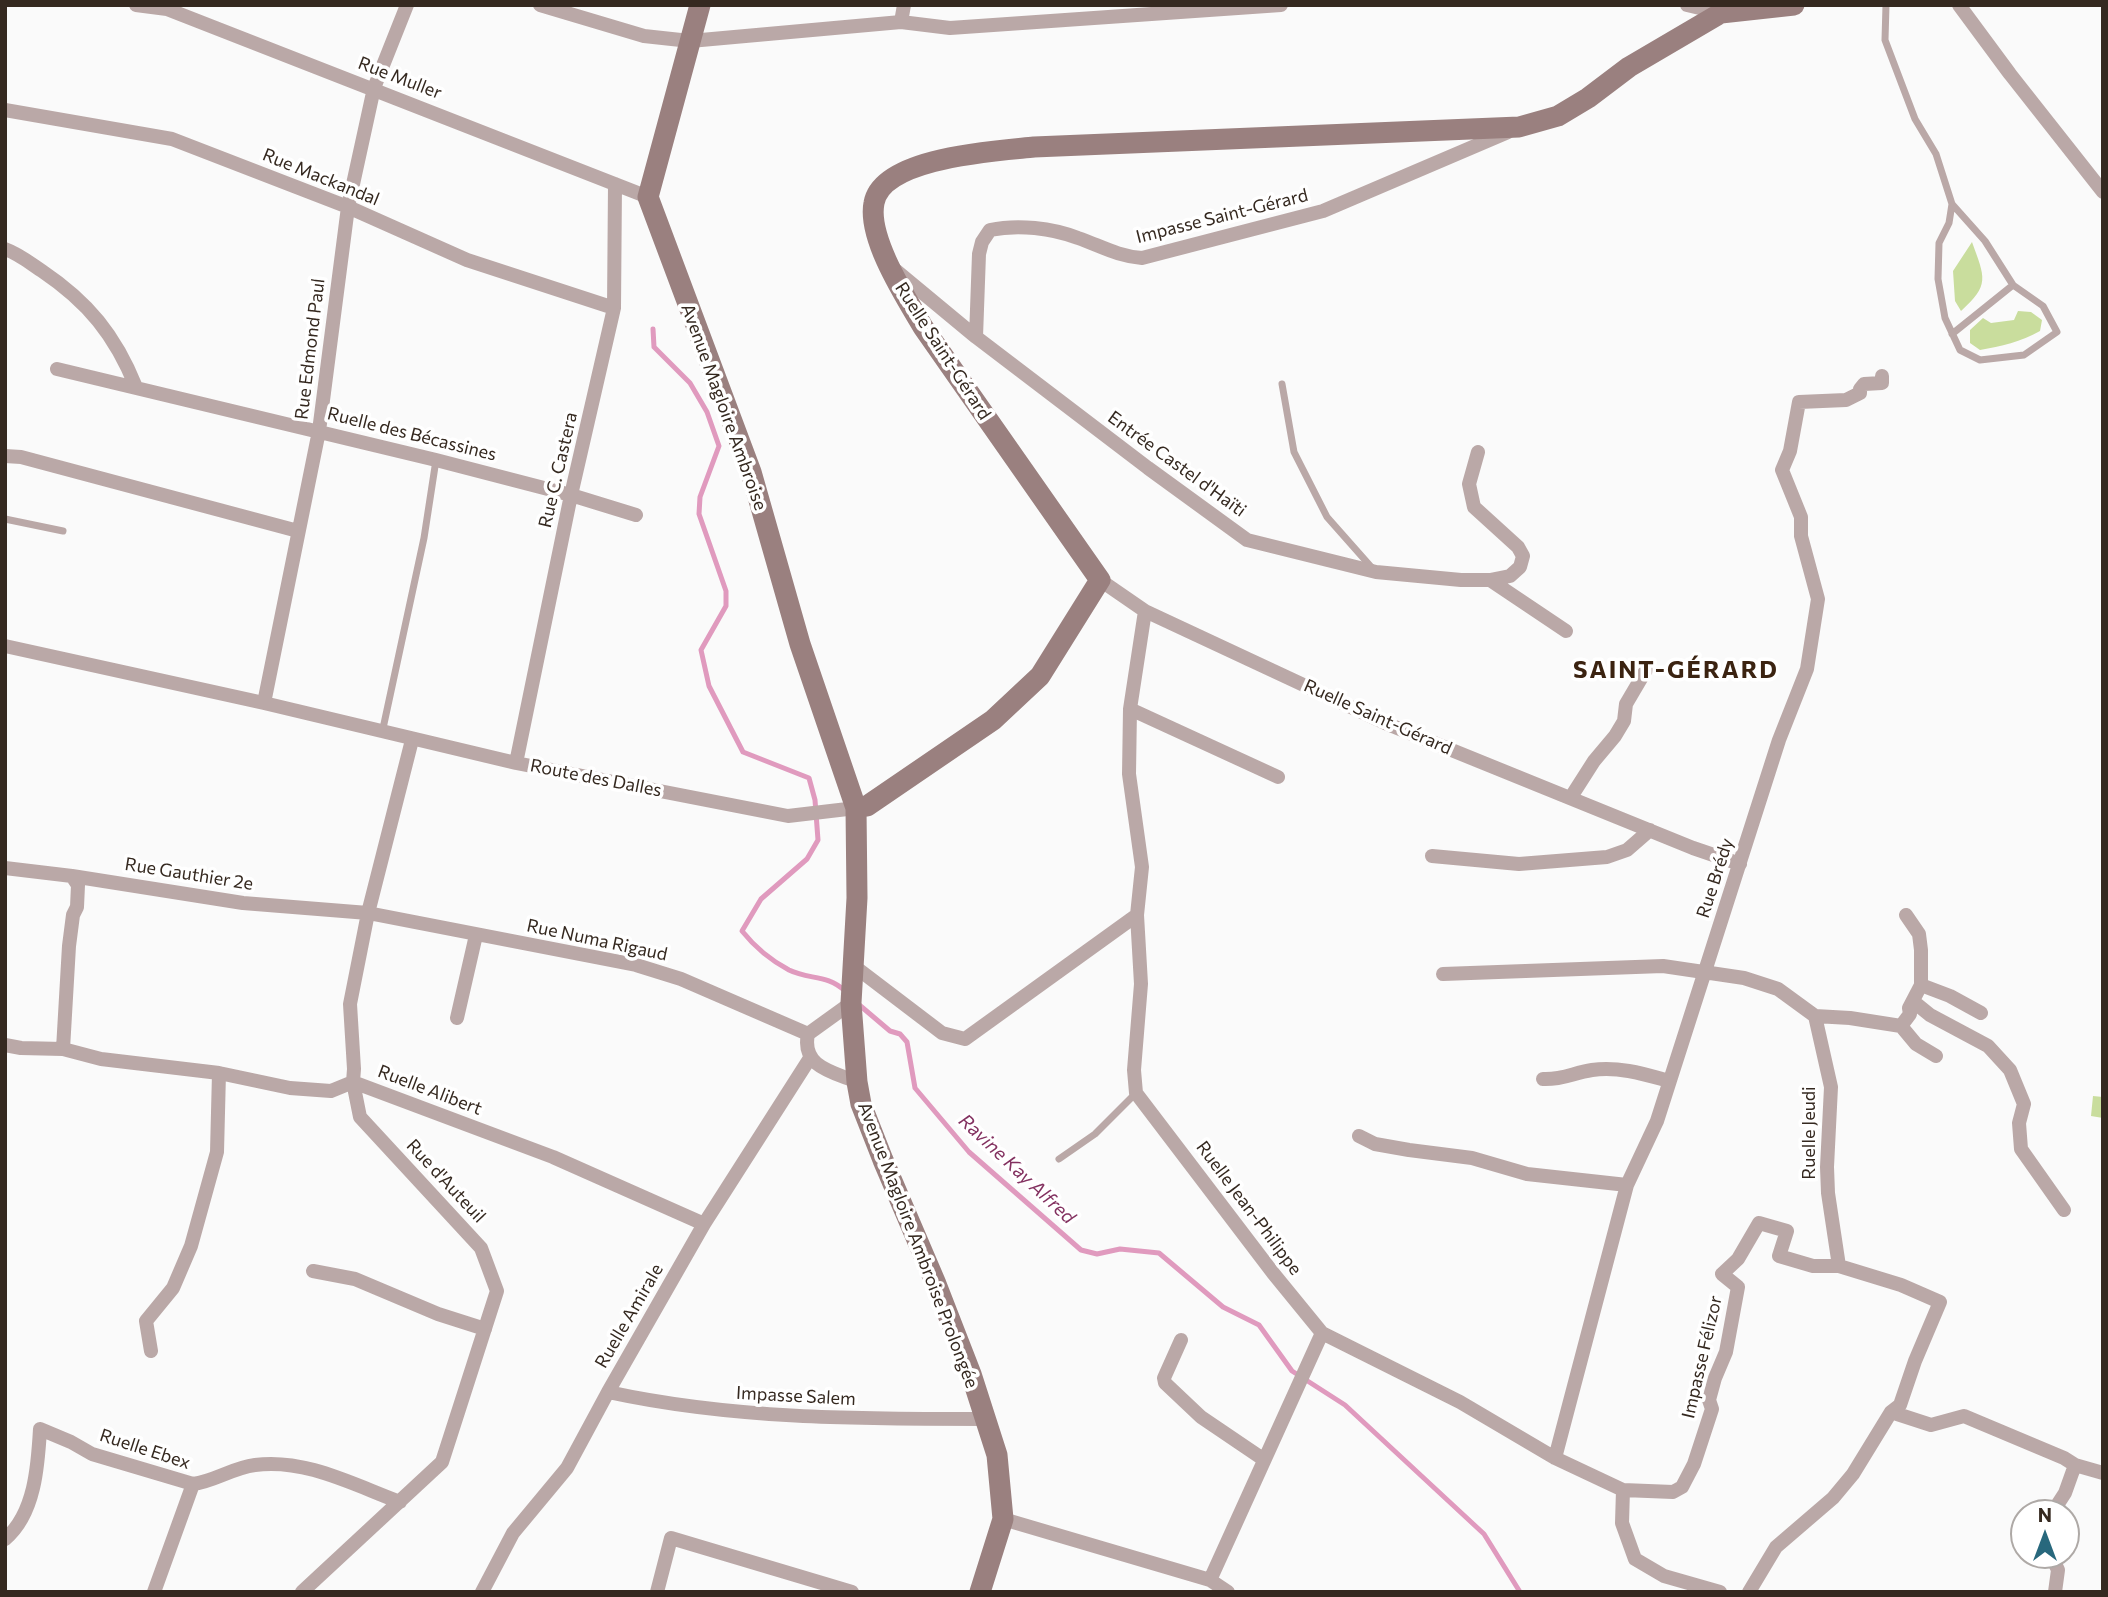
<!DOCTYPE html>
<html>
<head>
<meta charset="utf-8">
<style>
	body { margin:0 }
	#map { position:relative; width:2108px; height:1597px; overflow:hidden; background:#fafafa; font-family:Commissioner,sans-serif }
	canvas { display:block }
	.frame { position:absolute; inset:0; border:7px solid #352920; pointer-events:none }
	.north { position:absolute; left:2010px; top:1499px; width:70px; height:70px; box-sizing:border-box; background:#fff; border:2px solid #aea9a6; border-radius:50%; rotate:0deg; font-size:19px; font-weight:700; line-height:28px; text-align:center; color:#352920 }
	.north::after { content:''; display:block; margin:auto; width:24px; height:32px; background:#28687d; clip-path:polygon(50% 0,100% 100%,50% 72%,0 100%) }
</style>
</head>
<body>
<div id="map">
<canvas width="2108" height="1597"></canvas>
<div class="frame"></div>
<div class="north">N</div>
</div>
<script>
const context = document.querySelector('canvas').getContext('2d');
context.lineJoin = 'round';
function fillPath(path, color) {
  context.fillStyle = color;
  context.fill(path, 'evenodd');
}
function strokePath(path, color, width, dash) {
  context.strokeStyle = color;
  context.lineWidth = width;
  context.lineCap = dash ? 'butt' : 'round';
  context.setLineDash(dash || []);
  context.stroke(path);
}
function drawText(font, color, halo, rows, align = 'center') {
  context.font = font + ' Commissioner,sans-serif';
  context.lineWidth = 7;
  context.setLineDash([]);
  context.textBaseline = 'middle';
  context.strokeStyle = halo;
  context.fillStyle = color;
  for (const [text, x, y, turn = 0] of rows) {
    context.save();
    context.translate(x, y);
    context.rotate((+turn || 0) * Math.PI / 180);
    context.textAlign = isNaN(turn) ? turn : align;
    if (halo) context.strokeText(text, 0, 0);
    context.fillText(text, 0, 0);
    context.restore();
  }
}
const green = new Path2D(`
	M1972,242C1985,278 1990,285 1961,311L1955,301L1953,271Z
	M2018,311L2031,312L2042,320L2040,331C2021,342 2001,346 1980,350L1970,343V330L1983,318L1991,323L2014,320Z
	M2093,1096L2103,1097V1118L2091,1116Z`);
const stream = new Path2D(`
	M653,329L654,347L690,383L707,412L719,446L700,497L699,514L726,591V606L701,650L709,686L743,752L809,778L815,800L818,840L807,859L761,899L742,931C754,946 772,961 789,970C809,980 827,974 845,991
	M857,1003L890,1031L900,1034L907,1042L915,1088L969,1152L1081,1250L1097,1254L1120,1249L1159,1253L1223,1307L1259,1325L1292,1371L1345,1405L1484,1534L1520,1592`);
const lane = new Path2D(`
	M1886,5L1885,40L1915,119L1936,154L1952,204L1985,241L2013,285L2043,306L2057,332L2024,355L1980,360L1960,350L1945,318L1938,279L1939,243L1949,223L1952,204
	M1952,334L2013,285
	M1282,384L1294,452L1327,517L1373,569
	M5,519L63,531
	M382,733L424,538L436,460
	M1059,1159L1095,1134L1136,1093`);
const street = new Path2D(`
	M136,5L167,9L648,197
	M540,5L644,36L690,41L901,22L950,28L1281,5
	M1687,5L1721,13
	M1959,5L2010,74L2103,192
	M901,22L904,5
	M5,110L172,139L348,207L467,260L614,308
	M5,249C19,254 30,263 42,271C88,302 115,335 136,387
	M894,269L976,337L1148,468L1247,540L1376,572L1461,580H1490L1510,576L1520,567L1523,556L1518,547L1474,507L1469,484L1478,452
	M976,337L979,254L982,242L990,230C1018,224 1052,228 1078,238C1101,246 1117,256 1142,258L1323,211L1508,132
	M57,369L436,460L571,495L636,515
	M5,456L21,457L298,531
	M1100,580L1145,611L1385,723L1693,848L1740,864
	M1490,580L1566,631
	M1145,611L1130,709L1129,774L1142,867L1137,915L1141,984L1134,1070L1136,1093L1273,1273L1322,1333L1460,1402L1555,1458L1623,1490L1622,1523L1635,1559L1664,1576L1720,1592
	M5,646L264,703L516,763L788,816L856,808
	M264,703L319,431L348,207L374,88L407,5
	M1130,709L1278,777
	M516,763L571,495L614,308L615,184
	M1571,797L1594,761L1615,736L1624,721L1626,704L1646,670
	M1432,856L1519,864L1607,857L1627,850L1650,830
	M5,868L72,876L243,903L368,913L636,965L681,979L808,1034
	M854,966L942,1033L965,1039L1137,915
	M1443,974L1663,966L1744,978L1778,989L1815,1016L1831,1087L1827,1167L1828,1193L1839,1266L1901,1285L1940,1302L1915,1361L1900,1405L1891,1412L1853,1474L1833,1498L1776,1547L1749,1592
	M1921,985L1950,996L1981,1013
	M1914,1002L1930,1015L1988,1046L2010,1070L2024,1104L2019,1123L2021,1149L2064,1210
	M851,1003L808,1034C801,1067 833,1072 857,1082
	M1815,1016L1850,1018L1901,1026L1916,1044L1936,1056
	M457,1018L476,935
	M1901,1026L1910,1014L1909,1008L1921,985V950L1919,934L1906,915
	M5,1045L21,1048L63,1049L101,1059L219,1073L290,1088L331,1091L353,1082L553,1157L704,1224
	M63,1049L69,946L73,915L77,907L78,885L72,876
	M1543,1079C1562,1080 1573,1073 1592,1070C1618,1066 1644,1074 1669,1081
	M1359,1136L1375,1144L1409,1150L1472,1158L1527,1174L1627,1185
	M313,1271L355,1279L438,1314L485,1329
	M1181,1340L1164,1378L1165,1383L1201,1417L1263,1459
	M151,1351L146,1321L173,1288L191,1246L217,1152L219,1073
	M608,1392C732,1419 858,1419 984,1419
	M1891,1412L1931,1425L1964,1416L2064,1458L2075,1465L2103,1473
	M1555,1458L1627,1185L1657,1121L1779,740L1807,669L1818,599L1801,536V517L1782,470L1790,451L1799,402L1846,400L1860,393V389L1864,384L1882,383V376
	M1623,1490L1673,1492L1682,1487L1694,1464L1712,1409L1709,1400L1715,1378L1726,1352L1738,1287L1722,1274L1738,1259L1759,1223L1787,1231L1779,1256L1813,1266H1839
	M2052,1513L2065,1493L2075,1465
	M1003,1519L1210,1580L1228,1592
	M5,1539C35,1514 38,1465 40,1429L71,1442L92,1454L193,1484C215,1481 232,1468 255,1465C304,1458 354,1485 400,1502
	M2051,1555L2058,1570L2055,1592
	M1210,1580L1322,1333
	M154,1592L193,1484
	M302,1592L442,1462L497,1291L481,1248L360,1117L353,1082L354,1069L350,1004L368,913L412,740
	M482,1592L513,1533L567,1468L608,1392L704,1224L810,1058
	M657,1592L671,1538L852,1592`);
const secondary = new Path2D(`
	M700,5L648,197L751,472L800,644L856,808L857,898L851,1003L857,1082L861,1104L883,1160L936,1284L971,1374L997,1455L1003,1519L980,1592
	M856,808L867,806L993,720L1040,676L1100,580L923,327C906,298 867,238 874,203C882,157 996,151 1034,147L1519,127L1558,116L1588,98L1629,67L1721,13L1794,5`);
const streetNames = [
	["Rue Muller",400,78,21],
	["Rue Mackandal",321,177,22],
	["Impasse Saint-Gérard",1222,216,-14],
	["Rue Edmond Paul",310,349,-83],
	["Ruelle Saint-Gérard",943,351,57],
	["Avenue Magloire Ambroise",724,407,70],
	["Ruelle des Bécassines",412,434,14],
	["Entrée Castel d'Haïti",1177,464,36],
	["Rue C. Castera",558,470,-77],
	["Ruelle Saint-Gérard",1378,717,24],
	["Route des Dalles",596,778,11],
	["Rue Gauthier 2e",189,874,9],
	["Rue Brédy",1715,878,-72],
	["Rue Numa Rigaud",597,940,12],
	["Ruelle Alibert",430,1090,21],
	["Ruelle Jeudi",1809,1133,-90],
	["Rue d'Auteuil",446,1181,47],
	["Ruelle Jean-Philippe",1249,1208,53],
	["Avenue Magloire Ambroise Prolongée",918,1245,69],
	["Ruelle Amirale",629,1316,-60],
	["Impasse Félizor",1702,1357,-77],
	["Impasse Salem",796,1396,3],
	["Ruelle Ebex",145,1449,18]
];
const waterNames = [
	["Ravine Kay Alfred",1017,1169,43]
];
const districtNames = [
	["SAINT-GÉRARD",1676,670]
];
fillPath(green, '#c9dd9d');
strokePath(stream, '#e09abe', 5);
strokePath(lane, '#baa8a7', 7);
strokePath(street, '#baa8a7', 14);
strokePath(secondary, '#9a807f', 21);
drawText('18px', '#352920', '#fff', streetNames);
drawText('italic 19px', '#833160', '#fff', waterNames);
context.letterSpacing = '2px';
drawText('bold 24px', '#3b2311', '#fff', districtNames);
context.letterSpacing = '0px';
</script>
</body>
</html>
